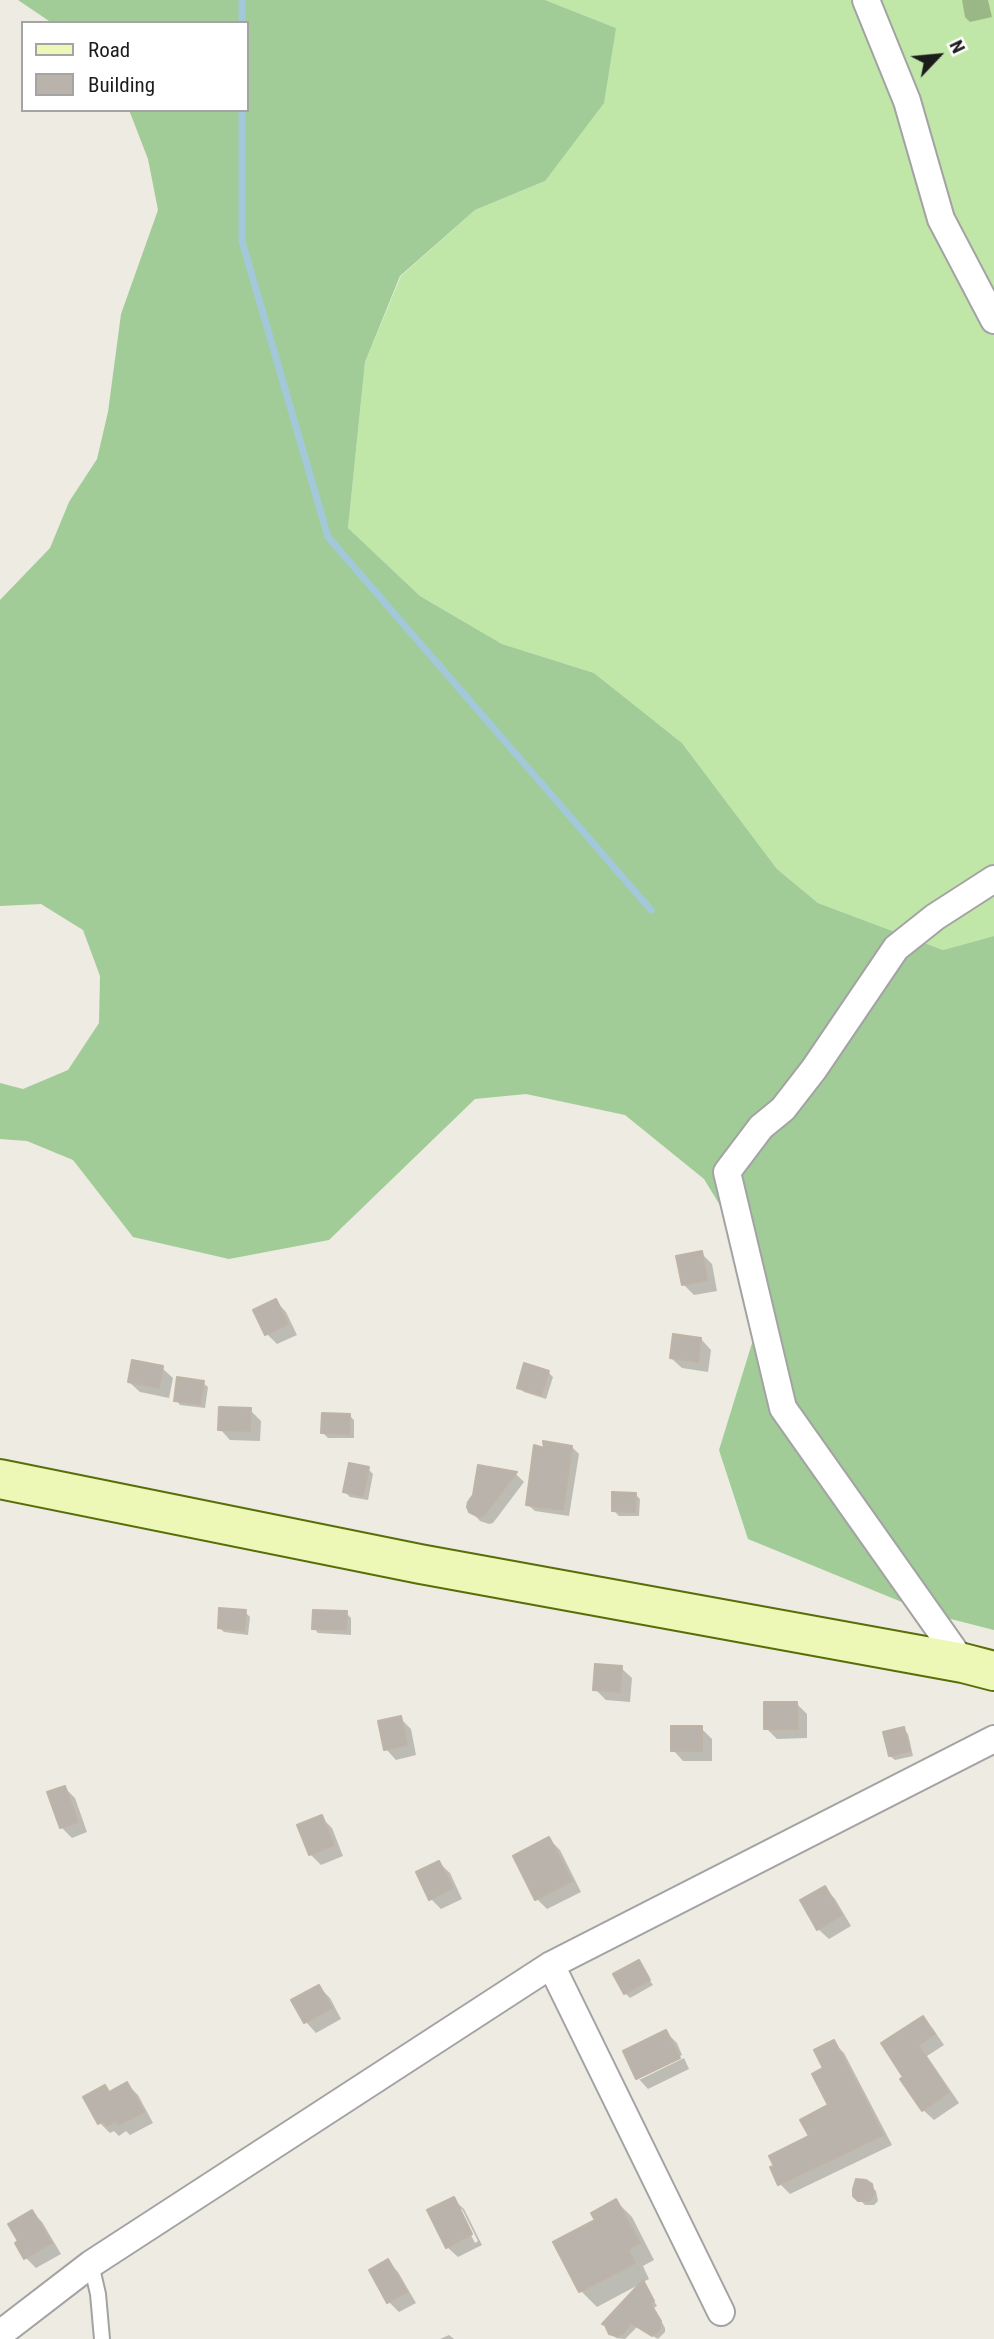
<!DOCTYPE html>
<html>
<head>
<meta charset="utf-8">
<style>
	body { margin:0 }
	#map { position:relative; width:994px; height:2339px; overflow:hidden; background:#edebe2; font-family:"Roboto Condensed",sans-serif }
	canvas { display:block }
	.legend { position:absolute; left:21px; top:21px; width:228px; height:91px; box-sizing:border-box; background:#fff; border:2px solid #a4a4a4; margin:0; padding:9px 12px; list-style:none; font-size:21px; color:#1c1c1c }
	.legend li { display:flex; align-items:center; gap:14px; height:35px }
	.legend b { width:35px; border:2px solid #a4a4a4 }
	.north { position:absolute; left:903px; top:21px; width:70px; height:70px; -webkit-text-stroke:5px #fff; paint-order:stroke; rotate:64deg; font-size:19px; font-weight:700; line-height:28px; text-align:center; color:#1c1c1c }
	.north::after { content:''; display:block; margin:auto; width:24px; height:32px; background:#1c1c1c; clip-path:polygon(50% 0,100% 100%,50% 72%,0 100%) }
</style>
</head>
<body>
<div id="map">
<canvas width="994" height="2339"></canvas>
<ul class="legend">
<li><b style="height:9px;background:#edf7b6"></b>Road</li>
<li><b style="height:19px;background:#bab3ab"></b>Building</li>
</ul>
<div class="north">N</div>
</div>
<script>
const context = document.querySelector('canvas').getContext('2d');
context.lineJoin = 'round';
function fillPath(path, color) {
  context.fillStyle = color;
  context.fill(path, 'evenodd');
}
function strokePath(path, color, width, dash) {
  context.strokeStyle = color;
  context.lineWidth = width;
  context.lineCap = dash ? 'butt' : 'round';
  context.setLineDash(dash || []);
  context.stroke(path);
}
const grass = new Path2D(`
	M545,0H994V936L943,950L818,903L777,869L682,743L594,673L502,644L420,596L348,528L365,362L401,276L475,210L545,181L616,28Z`);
const forest = new Path2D(`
	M18,0H545L616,28L604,103L545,181L475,210L400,276L365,362L348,528L420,596L502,644L594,673L682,743L777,869L818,903L943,950L994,936V1630L931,1614L748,1539L719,1450L762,1311L755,1263L704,1179L625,1115L526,1094L475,1099L329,1240L229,1259L133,1237L73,1160L27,1141L0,1139V1083L23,1089L68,1070L99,1023L100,976L83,930L41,904L0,906V600L50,548L69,502L97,459L108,412L121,314L158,210L148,159L129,110H247V23H52Z`);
const shadow = new Path2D(`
	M962,0H988L992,17L970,22L965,17Z
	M701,1253L712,1264L717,1291L694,1295L683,1284Z
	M276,1301L286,1312L297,1335L277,1344L267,1334Z
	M701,1339L711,1350L708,1372L682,1368L671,1358Z
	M162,1368L173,1378L169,1398L140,1392L129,1382Z
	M548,1372L553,1377L546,1399L524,1392L519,1387Z
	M203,1383L208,1387L205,1408L180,1405L176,1400Z
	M250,1410L261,1421L260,1441L230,1440L220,1429Z
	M349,1415L354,1420V1438H328L323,1433Z
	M572,1447L579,1454L569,1516L535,1511L527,1504L546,1450Z
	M479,1467L516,1474L524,1482L493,1523L489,1524L480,1521L471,1511Z
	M368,1469L373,1474L368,1500L350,1497L345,1492Z
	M635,1494L640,1499L639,1516H619L614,1511Z
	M245,1612L250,1617L248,1635L224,1632L219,1627Z
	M346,1613L351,1618V1635L318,1633L314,1628Z
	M621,1668L632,1678L630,1702L606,1700L595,1689Z
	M797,1704L807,1714V1738L777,1739L766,1728Z
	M400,1718L411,1729L416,1755L396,1760L386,1749Z
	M701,1728L712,1739V1761H683L673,1750Z
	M903,1729L908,1734L913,1756L895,1760L890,1756Z
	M65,1788L75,1798L87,1832L72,1838L61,1827Z
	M321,1817L332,1828L343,1856L321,1865L310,1854Z
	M549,1839L560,1850L581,1892L547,1909L537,1899Z
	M439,1863L450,1873L462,1899L441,1909L431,1899Z
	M825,1888L835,1899L851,1926L829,1939L818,1929Z
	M638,1963L653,1985L630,1998L625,1993Z
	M319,1987L330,1998L341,2019L316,2033L306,2022L294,2000Z
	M923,2018L933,2029L944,2045L927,2056L959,2103L934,2120L923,2110L903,2079Z
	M666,2032L677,2043L682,2055L639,2076V2080L684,2058L689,2069L648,2089L638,2078L625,2052Z
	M833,2042L844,2053L892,2145L790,2194L780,2184L776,2166L811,2137L830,2106L826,2069Z
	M127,2084L138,2095L153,2123L130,2135L126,2131L119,2136L114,2131L110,2133L99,2122L105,2087L111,2093Z
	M871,2186L876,2191L878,2201L874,2205H865L855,2195Z
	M453,2199L464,2209L482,2245L458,2257L447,2247ZM458,2209H462L478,2241L475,2243Z
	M616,2201L632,2217L654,2260L643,2266L649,2279L643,2282L657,2306L654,2308L665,2328V2332L658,2339L637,2327L625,2339L616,2338L604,2324L642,2283L597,2307L581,2291L597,2221Z
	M32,2212L42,2222L61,2254L36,2268L26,2258L17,2244Z
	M388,2261L398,2272L416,2303L399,2312L389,2302Z
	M449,2335L454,2339H440Z`);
const stream = new Path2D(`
	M242,23V0
	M242,110V241L328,537L651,910`);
const building = new Path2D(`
	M702,1251L707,1280L682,1285L676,1256Z
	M276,1299L288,1324L265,1335L253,1310Z
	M673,1334L701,1338L698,1362L670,1358Z
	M132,1360L163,1366L159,1388L128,1382Z
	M524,1363L549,1371L541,1395L517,1388Z
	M177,1377L204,1381L200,1404L174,1401Z
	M219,1407L251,1408L250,1431L218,1430Z
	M322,1413L350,1414L349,1434L321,1433Z
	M543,1441L572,1446L563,1510L526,1505L534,1445L544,1448Z
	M349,1463L369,1467L363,1496L343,1492Z
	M478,1465L517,1472L485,1514L479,1517L469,1512L467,1507L468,1502L473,1495Z
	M612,1492L636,1493L635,1512L612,1511Z
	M219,1608L246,1610L244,1631L218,1628Z
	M313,1610L347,1611L346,1630L312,1629Z
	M595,1664L622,1666L620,1692L593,1690Z
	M764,1702H797L798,1729H764Z
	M401,1716L407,1745L384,1750L378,1721Z
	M671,1726H702V1751H671Z
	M904,1727L910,1751L889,1756L883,1732Z
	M65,1786L78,1822L60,1828L47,1792Z
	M322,1815L334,1845L309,1855L297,1825Z
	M549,1837L572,1881L535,1900L513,1856Z
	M439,1861L453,1888L429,1900L416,1872Z
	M825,1886L842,1915L817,1930L800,1900Z
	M639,1960L650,1980L624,1994L613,1974Z
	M319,1985L332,2008L304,2023L291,2000Z
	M923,2016L935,2034L918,2045L949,2092L922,2111L900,2079L903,2077L881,2043Z
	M666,2030L680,2058L636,2079L623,2051Z
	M834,2040L883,2135L778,2185L770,2167L774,2166L769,2156L809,2136L800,2120L828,2105L812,2074L823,2068L814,2050Z
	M127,2082L144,2112L118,2125L116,2121L107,2126L103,2121L98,2124L83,2097L105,2085L109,2092Z
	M856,2179L866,2180L872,2184L874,2195L869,2201H858L853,2196V2189Z
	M454,2197L472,2234L446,2248L427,2210Z
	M616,2199L640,2243L628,2250L635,2263L579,2292L553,2242L595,2220L591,2213Z
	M32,2210L52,2243L24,2259L15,2243L18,2241L8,2224Z
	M388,2259L407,2292L387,2303L369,2270Z
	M643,2280L654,2301L650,2303L661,2321L659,2331L652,2336L631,2323L623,2334L616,2336L609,2334L605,2325L602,2324Z`);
const lane = new Path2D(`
	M91,2264L98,2294L102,2339`);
const street = new Path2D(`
	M866,0L907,101L941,219L994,320
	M963,1663L783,1408L727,1172L761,1127L783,1109L814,1069L896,948L935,917L994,879
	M551,1965L721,2312
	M0,2334L91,2264L551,1965L994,1739`);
const secondary = new Path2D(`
	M0,1479L420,1564L963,1663L994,1671`);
fillPath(grass, '#c0e7a8');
fillPath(forest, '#a1cc97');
fillPath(shadow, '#0003');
strokePath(stream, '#a3c8da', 7);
fillPath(building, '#bab3ab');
strokePath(building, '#beb3a5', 2);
strokePath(lane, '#a3a3a3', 18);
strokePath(street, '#a3a3a3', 30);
strokePath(secondary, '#586e08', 42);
strokePath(lane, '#fff', 14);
strokePath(street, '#fff', 26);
strokePath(secondary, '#edf7b6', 38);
</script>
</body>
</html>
